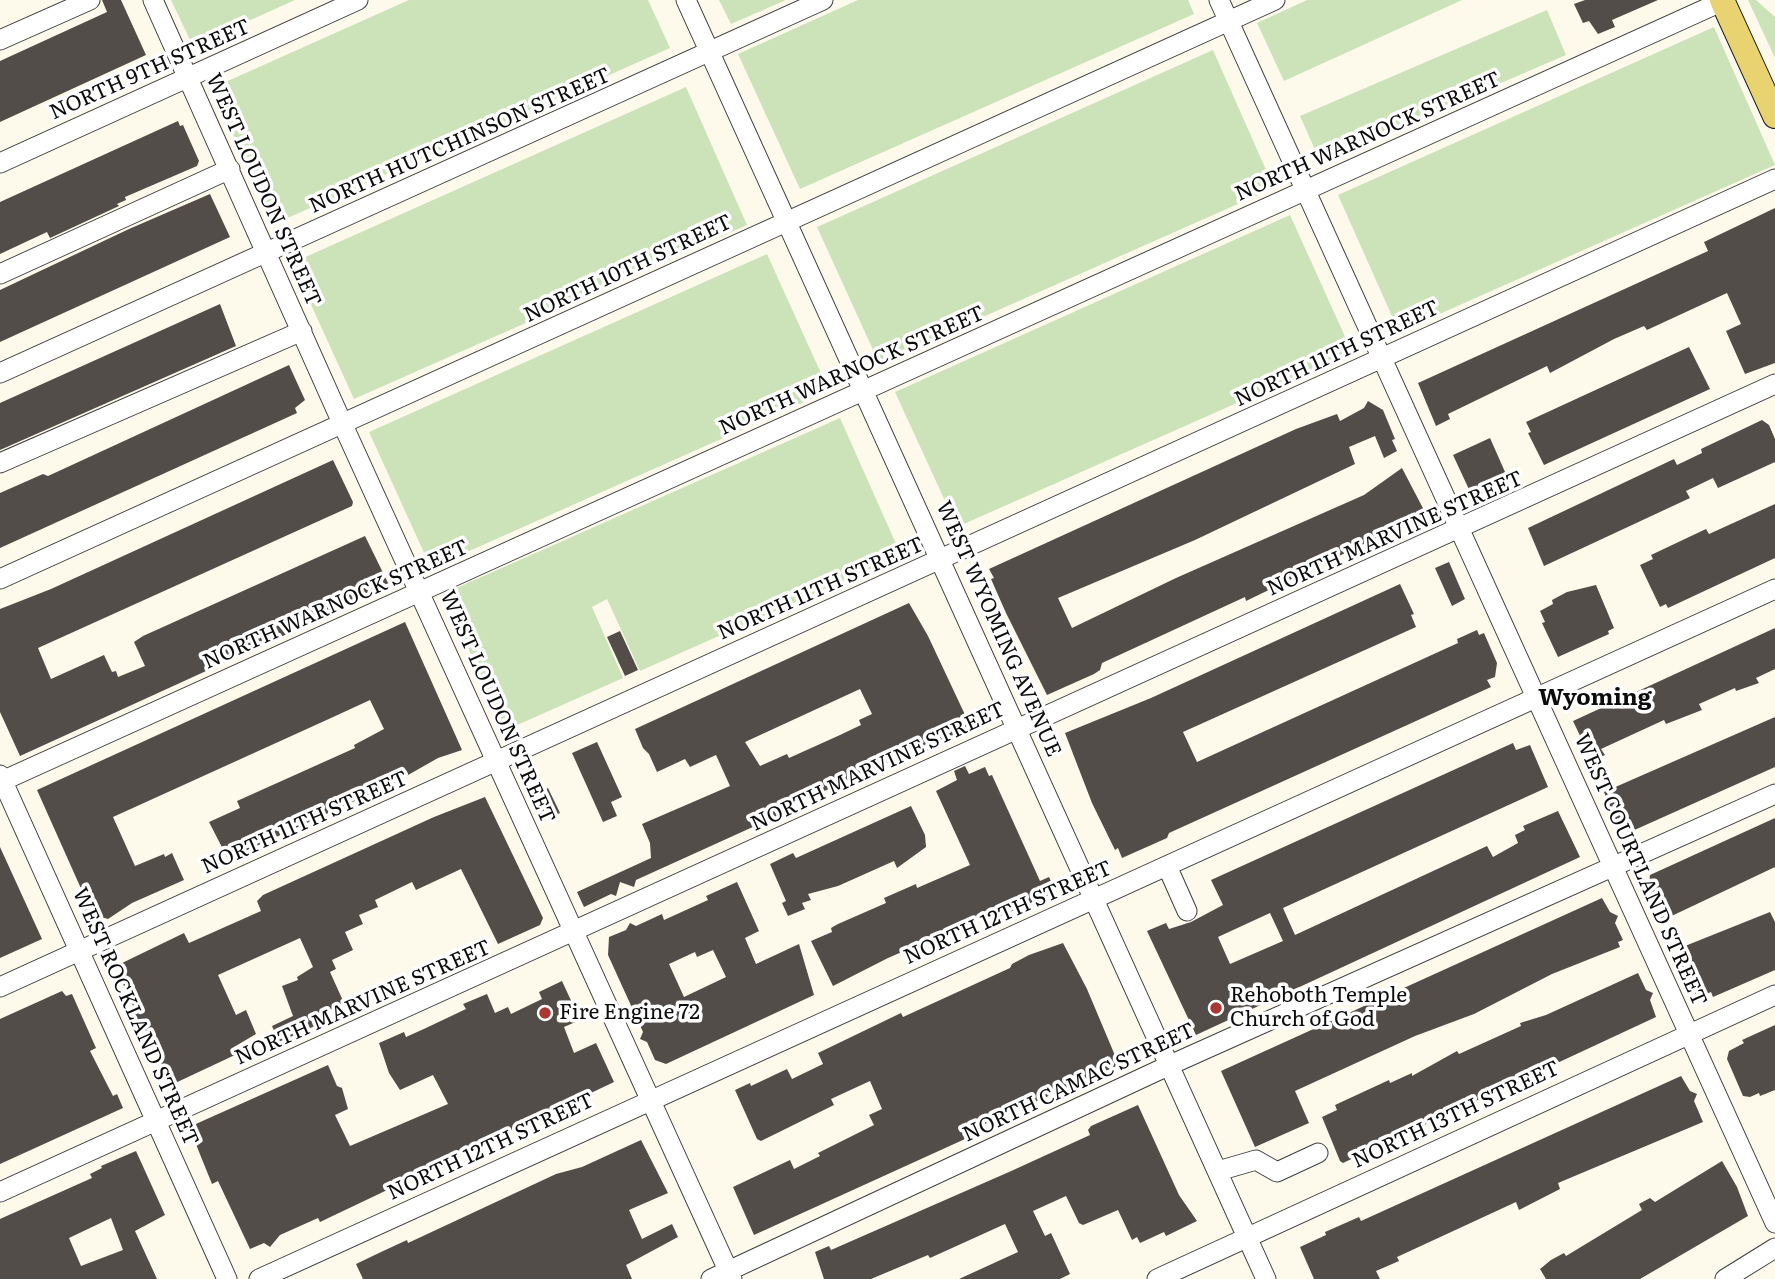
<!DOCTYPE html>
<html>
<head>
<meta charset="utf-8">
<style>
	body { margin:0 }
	canvas { display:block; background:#fdfaeb }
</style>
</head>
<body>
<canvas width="1775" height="1279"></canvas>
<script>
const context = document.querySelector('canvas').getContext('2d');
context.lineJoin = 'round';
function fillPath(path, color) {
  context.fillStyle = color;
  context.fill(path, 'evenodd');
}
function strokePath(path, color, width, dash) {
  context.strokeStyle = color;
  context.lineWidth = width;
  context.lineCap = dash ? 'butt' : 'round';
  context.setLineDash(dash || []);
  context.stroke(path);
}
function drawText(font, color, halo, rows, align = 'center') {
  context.font = font + ' Literata,serif';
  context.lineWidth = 7;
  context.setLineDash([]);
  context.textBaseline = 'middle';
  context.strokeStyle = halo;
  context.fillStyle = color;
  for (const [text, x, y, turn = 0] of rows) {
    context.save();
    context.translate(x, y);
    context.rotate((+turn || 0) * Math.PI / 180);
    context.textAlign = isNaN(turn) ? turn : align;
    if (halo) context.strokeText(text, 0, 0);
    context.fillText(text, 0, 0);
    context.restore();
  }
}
const green = new Path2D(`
	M171,0H295L193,46Z
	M409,0H648L670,48L274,224L212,88Z
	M719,0H786L731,24Z
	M858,0H1188L1194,14L800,189L738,54Z
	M1307,0H1462L1284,81L1257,23Z
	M1748,0H1756L1775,17V58Z
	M1547,10L1566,55L1320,161L1300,116Z
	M1714,27L1775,165L1399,332L1338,195Z
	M1213,50L1274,188L879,363L817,227Z
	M686,87L747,225L354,399L292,263Z
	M1290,215L1352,352L957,527L895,392Z
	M767,254L829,391L431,568L369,432Z
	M840,418L901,555L640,671L607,599L592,607L623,678L506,730L443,594Z`);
const building = new Path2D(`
	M102,0H121L146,55L0,122V61L107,12Z
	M1585,0H1658L1612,20L1615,27L1598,34L1589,21L1583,23L1574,4Z
	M178,121L180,126L183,125L199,161L197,166L125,197L126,200L117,204L119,206L50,238L47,232L0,254V202Z
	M210,194L230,237L0,342V290L129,229Z
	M1775,208V363L1745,374L1726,331L1741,324L1727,293L1647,330L1644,326L1614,339L1550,373L1547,366L1448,414L1450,419L1436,426L1418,383L1708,251L1704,242Z
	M220,304L236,346L0,450V403Z
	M1689,347L1710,389L1544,465L1528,433L1531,432L1526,422Z
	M289,365L305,400L295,408L297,413L0,548V493L43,474L48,476Z
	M1368,401L1383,410L1395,439L1392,440L1397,451L1384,458L1375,436L1349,447L1355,464L1195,540L1058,598L1072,628L1176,578L1364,495L1402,468L1426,514L1246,601L1245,597L1102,663L1100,670L1094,674L1047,695L1006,613L991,579L994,578L989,569L1296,429L1337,414L1340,421L1364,408Z
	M1762,420L1769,425L1775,439V462L1718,488L1713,478L1686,491L1690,498L1544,566L1528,528L1674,459L1677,465L1702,453L1701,449Z
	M1490,438L1509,481L1473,498L1453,455Z
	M333,460L353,502L352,506L38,648L51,679L104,655L112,672L116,671L118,677L145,666L134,642L143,636L365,536L390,587L20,756L0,712V609L51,589Z
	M1775,504V558L1668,608L1666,604L1660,607L1640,565L1653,559L1651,555L1706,529L1709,534Z
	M1449,562L1465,599L1452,606L1435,568Z
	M1400,584L1414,614L1411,615L1416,627L1183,732L1197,762L1458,643L1457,639L1477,630L1479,635L1484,633L1497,663L1495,677L1487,680L1491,687L1169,833L1167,838L1122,858L1118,848L1115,850L1092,803L1065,733L1151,698Z
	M1596,585L1614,628L1608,631L1609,634L1558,657L1542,623L1545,622L1540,611L1553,604L1552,600L1567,592Z
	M909,603L928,636L967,719L964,720L968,730L922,754L915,746L885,764L786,808L788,811L636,880L634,887L620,882L616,896L611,894L584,907L577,892L651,858L650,843L642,824L730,786L716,755L690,767L685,759L657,772L649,754L643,748L635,729ZM860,689L872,714L859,720L861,725L840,735L789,758L787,754L760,766L745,742Z
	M405,622L462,750L438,758L394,783L228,859L209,822L240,808L237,801L355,748L354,745L384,729L370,700L331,718L113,817L135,866L164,854L165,857L172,853L184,880L132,903L108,919L101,917L93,921L87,917L79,901L83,893L37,790Z
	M1775,628V669L1756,678L1759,683L1736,691L1735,688L1699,704L1702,710L1666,724L1664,720L1601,749L1605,755L1592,761L1573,721Z
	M620,631L638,670L625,676L607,637Z
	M1775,717V767L1630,832L1622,830L1616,822L1604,792Z
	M597,742L622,797L611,802L617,816L603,822L572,753Z
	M1513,743L1516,750L1530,745L1548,787L1283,908L1295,935L1487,846L1493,857L1518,843L1515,835L1525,830L1523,826L1558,811L1580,857L1196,1035L1147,931L1166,923L1169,929L1191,922L1223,905L1211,880ZM1270,913L1283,941L1230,964L1218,937Z
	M965,766L969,774L985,767L989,776L992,775L1040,881L1049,877L1056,892L991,920L987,915L888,958L833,986L811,941L832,932L831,928L838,924L886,903L884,898L916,884L917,888L970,865L936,791L957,780L954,771Z
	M548,788L560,813L546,819L536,796Z
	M485,797L543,918L540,925L498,944L461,869L416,890L412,882L375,900L378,907L359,915L363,924L345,932L353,950L332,960L336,969L330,972L344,1003L313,1018L317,1025L279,1042L272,1026L293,1016L282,986L298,980L297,977L313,967L300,938L218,975L236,1015L246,1010L256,1034L234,1047L237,1054L171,1085L141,1021L137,1022L130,1008L133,1006L120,977V964L184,933L189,943L261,911L257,901L263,895L434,817Z
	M911,806L925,835L926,847L897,868L894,861L838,886L808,894L811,900L802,903L805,909L788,916L782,903L786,901L770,864L793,853L796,858Z
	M1775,818V867L1661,921L1648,892L1650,875Z
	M0,847L42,939L0,958Z
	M737,882L759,931L745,938L756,964L799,944L814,995L666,1064L655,1060L647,1042L640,1039L643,1032L608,955L609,937L626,930L630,923L636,926L662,914L664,920L708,900L706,896ZM713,950L726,977L684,997L669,964L695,952L697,957Z
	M1602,898L1610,912L1618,916L1615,923L1623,940L1618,942L1620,947L1552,974L1474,1014L1415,1036L1295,1091L1309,1123L1255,1147L1221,1071Z
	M1770,912L1775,922V970L1713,997L1711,992L1697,998L1680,963L1683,962L1679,955L1683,953L1680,948Z
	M1063,943L1087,989L1119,1065L962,1134L965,1139L754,1235L733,1187L790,1160L794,1169L820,1156L818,1153L874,1125L869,1115L882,1109L870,1081L831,1099L834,1105L761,1141L757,1139L735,1090L750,1083L751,1086L787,1069L792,1079L823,1064L818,1053L901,1013L903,1017L1010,968L1012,964L1029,955Z
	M1638,973L1646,990L1653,993L1650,1000L1656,1017L1364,1153L1343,1163L1340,1161L1322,1117L1337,1110L1335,1105L1389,1080L1390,1083L1412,1073V1076L1457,1051L1459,1054L1521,1026L1520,1023L1546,1015Z
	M562,981L580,1020L564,1027L574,1053L596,1043L614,1082L320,1222L318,1218L280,1235L270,1247L264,1243L250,1249L218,1181L212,1184L189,1127L328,1065L337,1086L342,1088L348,1109L335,1115L350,1146L448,1104L433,1075L400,1090L389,1073L379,1043L404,1032L406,1037L426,1028L466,1009L463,1004L487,994L495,1013L508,1007L511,1014L542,999L539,992Z
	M62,991L66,996L72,994L96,1048L90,1051L113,1096L117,1094L123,1108L0,1164V1019Z
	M1775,1025V1090L1760,1096L1759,1093L1750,1097L1743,1096L1727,1059L1729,1051L1744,1043L1742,1040Z
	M1681,1076L1690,1091L1697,1094L1694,1101L1703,1122L1558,1183L1560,1189L1519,1210L1516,1202L1397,1257L1399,1261L1376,1271L1380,1279H1314L1300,1247L1326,1235L1325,1232L1359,1217L1361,1221Z
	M1138,1105L1179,1195L1197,1221L1166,1236L1164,1232L1140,1243L1137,1237L1132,1240L1118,1210L1083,1225L1079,1223L1066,1196L1033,1211L1045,1236L1051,1233L1070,1274L1060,1279H959L1018,1252L1005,1224L930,1258L928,1255L871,1279H824L815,1252L829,1246L831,1250L1009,1172L1090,1135L1088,1130L1091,1126Z
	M641,1140L668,1193L629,1210L642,1239L672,1224L678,1237L626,1265L632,1279H363L356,1264L381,1252L407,1240L408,1243L556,1174L582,1167Z
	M136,1151L165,1215L135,1231L157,1279H0V1219L92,1178L90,1174L102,1168L101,1166ZM111,1218L123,1250L81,1266L69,1238Z
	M1722,1161L1737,1187L1748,1216L1640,1279H1546L1540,1269L1551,1260L1564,1253L1566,1256L1642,1210L1639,1204L1650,1198L1655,1202Z`);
const minor = new Path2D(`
	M153,0L343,425L732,1279
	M686,0L1266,1279
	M1219,0L1775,1223
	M0,40L90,0
	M0,163L358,0
	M0,274L230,169
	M0,373L823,0
	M0,463L302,331
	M0,579L1275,0
	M0,775L227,1279
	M0,782L1723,1
	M1167,866L1187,911
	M0,987L1775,179
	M1218,1171L1256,1160L1277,1172L1318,1153
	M0,1192L1775,384
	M259,1279L1775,589
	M711,1279L1170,1065L1775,794
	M1157,1279L1775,995
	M1725,1279L1775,1248`);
const major = new Path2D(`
	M1722,0L1775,116`);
const markers = [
	[1216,1008,7,"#aa3734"],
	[545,1013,7,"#aa3734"]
];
const streetNames = [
	["NORTH 9TH STREET",150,70,-24],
	["NORTH WARNOCK STREET",1368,137,-24],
	["NORTH HUTCHINSON STREET",460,141,-24],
	["WEST LOUDON STREET",263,190,66],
	["NORTH 10TH STREET",628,269,-25],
	["NORTH 11TH STREET",1337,354,-25],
	["NORTH WARNOCK STREET",852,371,-24],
	["NORTH MARVINE STREET",1395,534,-24],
	["NORTH 11TH STREET",821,589,-24],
	["NORTH WARNOCK STREET",336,605,-24],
	["WEST WYOMING AVENUE",998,629,66],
	["WEST LOUDON STREET",497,707,66],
	["NORTH MARVINE STREET",878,767,-25],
	["NORTH 11TH STREET",305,823,-24],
	["WEST COURTLAND STREET",1640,870,66],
	["NORTH 12TH STREET",1008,913,-24],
	["NORTH MARVINE STREET",363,1003,-24],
	["WEST ROCKLAND STREET",135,1017,66],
	["NORTH CAMAC STREET",1079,1083,-25],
	["NORTH 13TH STREET",1456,1115,-25],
	["NORTH 12TH STREET",491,1147,-25]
];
const poiNames = [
	["Rehoboth Temple",1230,996],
	["Church of God",1230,1020],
	["Fire Engine 72",559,1013]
];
const neighbourhoodNames = [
	["Wyoming",1595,698]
];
fillPath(green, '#cce3b9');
fillPath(building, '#524d49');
strokePath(minor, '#3e3e3e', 21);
strokePath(major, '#1c1c1c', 26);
strokePath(minor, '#fff', 19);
strokePath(major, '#e8d370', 24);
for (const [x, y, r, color] of markers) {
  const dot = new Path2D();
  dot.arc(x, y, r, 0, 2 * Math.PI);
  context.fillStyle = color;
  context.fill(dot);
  strokePath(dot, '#fff', 2.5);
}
drawText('21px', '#0b0b0b', '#fff', streetNames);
drawText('21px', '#0b0b0b', '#fff', poiNames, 'left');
drawText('bold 23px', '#0b0b0b', '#fff', neighbourhoodNames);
</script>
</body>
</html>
